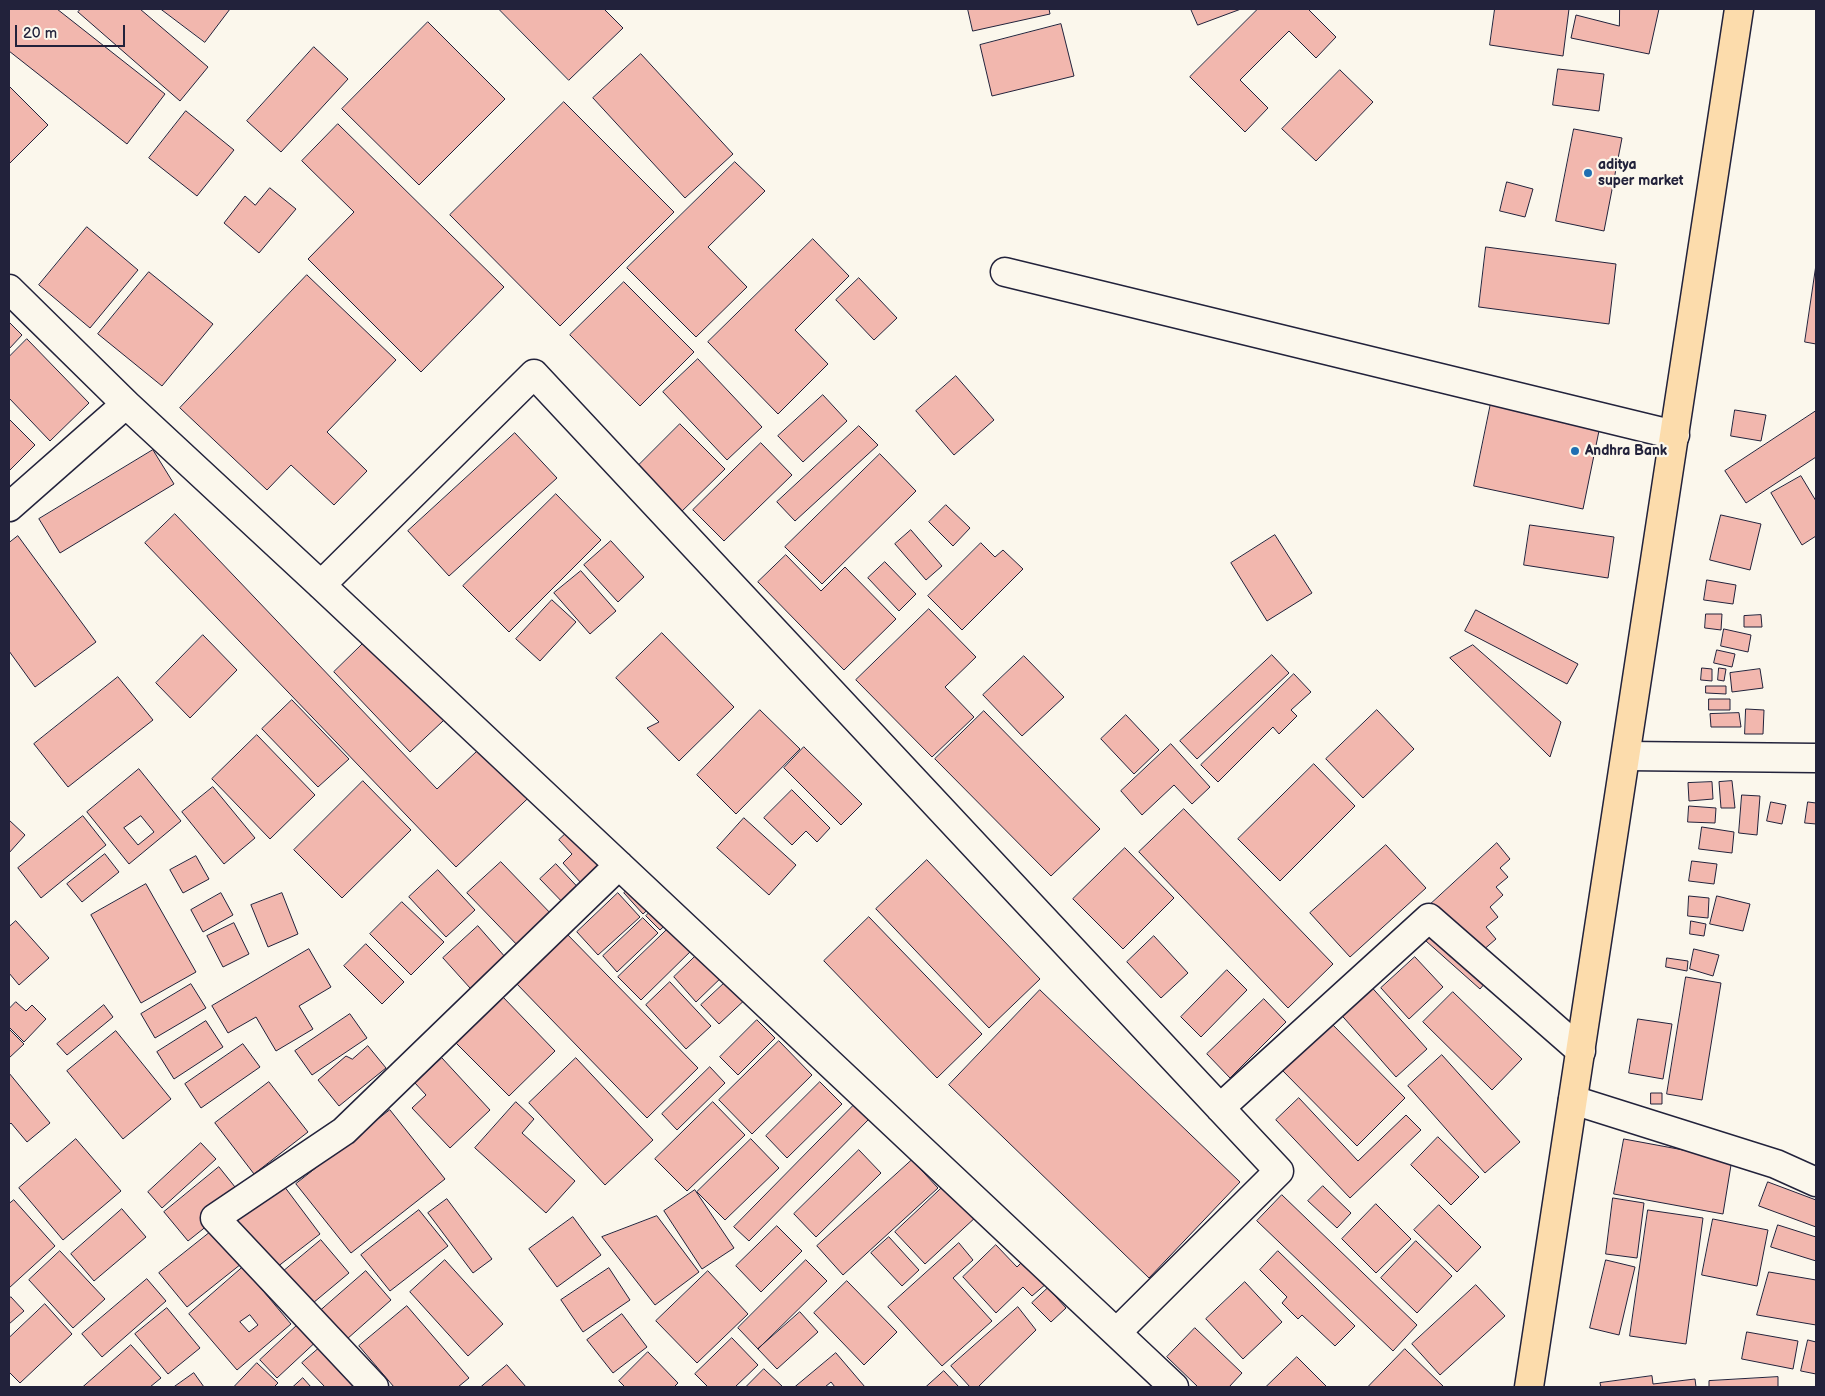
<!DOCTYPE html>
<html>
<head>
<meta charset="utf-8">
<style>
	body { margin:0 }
	#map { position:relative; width:1825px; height:1396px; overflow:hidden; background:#fbf7ec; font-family:"Balsamiq Sans",sans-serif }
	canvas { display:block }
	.frame { position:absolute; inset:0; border:10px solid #22223b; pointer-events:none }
	.scale { position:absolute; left:15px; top:25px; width:110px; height:22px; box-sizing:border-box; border:2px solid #22223b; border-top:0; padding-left:6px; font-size:15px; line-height:18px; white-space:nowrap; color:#22223b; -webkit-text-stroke:4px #fbf7ec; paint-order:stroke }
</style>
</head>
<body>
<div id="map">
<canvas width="1825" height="1396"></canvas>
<div class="frame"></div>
<div class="scale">20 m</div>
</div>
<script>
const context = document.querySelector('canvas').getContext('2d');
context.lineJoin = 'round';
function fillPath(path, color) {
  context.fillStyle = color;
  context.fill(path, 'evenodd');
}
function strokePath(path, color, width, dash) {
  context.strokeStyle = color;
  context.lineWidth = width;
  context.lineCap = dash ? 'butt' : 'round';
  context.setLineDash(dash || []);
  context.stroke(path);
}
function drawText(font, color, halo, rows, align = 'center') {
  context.font = font + ' "Balsamiq Sans",sans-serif';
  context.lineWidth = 4.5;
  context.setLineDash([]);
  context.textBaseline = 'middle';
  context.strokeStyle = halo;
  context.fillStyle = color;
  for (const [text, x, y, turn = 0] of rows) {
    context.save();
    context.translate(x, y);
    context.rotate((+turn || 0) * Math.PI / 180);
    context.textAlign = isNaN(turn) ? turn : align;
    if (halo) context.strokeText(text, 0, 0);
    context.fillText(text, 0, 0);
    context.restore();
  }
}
const building = new Path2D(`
	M9,9H57L165,94L127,144L9,51Z
	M81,9H140L208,67L180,101L78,12Z
	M161,9H230L205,42Z
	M499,9H604L623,28L569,80Z
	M968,9H1049L1050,14L973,31Z
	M1191,9H1241L1198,25Z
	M1258,9H1308L1336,37L1316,58L1289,31L1240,80L1268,108L1245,132L1190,77Z
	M1495,9H1569L1563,56L1490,45Z
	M1620,9H1659L1649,54L1571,38L1576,15L1619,26Z
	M428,22L505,99L419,185L342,109Z
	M1061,24L1074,76L992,96L980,45Z
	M314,47L348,79L281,152L247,121Z
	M641,54L733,154L685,198L593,98Z
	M1558,69L1604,74L1599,111L1553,105Z
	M1340,70L1373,102L1316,161L1282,129Z
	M9,86L48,125L9,164Z
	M564,102L674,212L560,326L450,215Z
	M186,111L234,150L197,196L149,158Z
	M338,124L504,287L421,372L308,259L354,212L302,161Z
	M1574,129L1622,138L1604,231L1556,221Z
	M735,162L765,191L708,247L747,287L696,337L627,268Z
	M1507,182L1533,189L1525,217L1500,211Z
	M270,188L296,209L259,253L224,223L245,196L255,205Z
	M87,227L138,270L90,328L39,285Z
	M813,239L849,276L795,330L828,364L778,414L708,342Z
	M1486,247L1616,264L1609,324L1479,307Z
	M1816,265V344L1805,342Z
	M149,272L213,324L162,386L98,334Z
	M307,275L396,360L327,432L367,471L334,505L291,465L267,490L180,408Z
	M859,278L897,318L874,340L836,300Z
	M624,282L694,352L640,406L570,335Z
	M9,322L22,335L9,349Z
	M27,339L89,403L50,441L9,398V357Z
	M698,359L762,427L727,460L663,392Z
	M956,376L994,420L954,455L916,411Z
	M823,395L847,421L803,462L778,436Z
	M1492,398L1601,421L1583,509L1474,486Z
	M1735,410L1766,415L1761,441L1731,436Z
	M1816,411V457L1746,503L1725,471Z
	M9,419L35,445L9,471Z
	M680,424L725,469L677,516L632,472Z
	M859,426L878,445L795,521L777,502Z
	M515,433L557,478L449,576L408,531Z
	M761,443L792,475L724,541L693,510Z
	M153,450L174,484L60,553L39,519Z
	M880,454L916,491L822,584L785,547Z
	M1801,476L1816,501V536L1802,545L1771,493Z
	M556,494L601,540L509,632L463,586Z
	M946,505L970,528L953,546L929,522Z
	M175,514L437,789L497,732L545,782L456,867L145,543Z
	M1721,515L1761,524L1750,570L1710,560Z
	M1530,525L1614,537L1608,578L1524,565Z
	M911,530L942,566L926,580L895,544Z
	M1275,535L1312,593L1267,621L1231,563Z
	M18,536L96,642L35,687L9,651V543Z
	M611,541L644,577L618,602L584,565Z
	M981,543L995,557L1003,550L1023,569L962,630L928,596Z
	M786,555L821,591L845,567L896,619L844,670L758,582Z
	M885,562L916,594L899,611L868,578Z
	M581,571L616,611L590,634L554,593Z
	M1707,580L1736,585L1733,604L1704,600Z
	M552,600L576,622L540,661L516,639Z
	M929,609L976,657L945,687L974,717L932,757L856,680Z
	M1476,610L1578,664L1567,684L1465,631Z
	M1706,614H1722L1721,630L1705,628Z
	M1761,615L1762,627H1744V616Z
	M382,625L459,706L410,752L334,672Z
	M1724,629L1751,635L1748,652L1721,646Z
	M662,633L734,707L679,761L647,728L659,722L616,678Z
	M203,635L237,670L190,718L156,683Z
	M1473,645L1561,722L1550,757L1450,658Z
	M1717,650L1735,654L1732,667L1714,663Z
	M1272,655L1289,673L1197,759L1180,741Z
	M1024,656L1064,697L1022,736L983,695Z
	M1702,668L1712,669V681L1701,680Z
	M1719,668L1726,669L1724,681L1718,680Z
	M1760,669L1763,688L1732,692L1730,673Z
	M1294,674L1311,692L1291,710L1297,716L1279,734L1273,727L1218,782L1201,765Z
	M118,677L153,720L68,787L34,744Z
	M1706,686H1726V694L1706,693Z
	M1709,699H1730V710H1709Z
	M292,700L349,759L318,787L262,729Z
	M1746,709L1764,710L1763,734H1745Z
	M760,710L800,749L736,814L697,775Z
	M1377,710L1414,749L1363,798L1326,759Z
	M984,711L1100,829L1051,876L935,759Z
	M1739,713L1741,727H1711L1710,714Z
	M1126,715L1159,750L1134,774L1101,739Z
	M257,735L315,795L270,839L212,779Z
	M1171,744L1210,787L1192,804L1174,785L1142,815L1121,791Z
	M804,747L862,804L841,825L784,768Z
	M1314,764L1355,806L1280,881L1238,839Z
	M139,769L181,821L129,864L87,812ZM141,816L154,832L138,845L124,828Z
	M363,781L411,830L342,898L294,850Z
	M1732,781L1735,808H1721L1719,782Z
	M1712,782L1713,799L1689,801L1688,783Z
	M213,787L255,838L224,864L182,812Z
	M792,790L830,828L817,842L806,831L792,845L764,818Z
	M1742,795L1760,796L1757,835L1739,833Z
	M1771,802L1786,805L1782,824L1767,821Z
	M1808,802L1816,803V824L1805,823Z
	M1689,806L1716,808L1715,823L1688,822Z
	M1184,809L1333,964L1288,1008L1139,852Z
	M83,816L106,845L41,898L18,868Z
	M744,818L796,865L769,895L717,848Z
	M9,820L25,835L9,853Z
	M578,822L620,866L591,894L563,863L572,854L559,840Z
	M1702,827L1734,832L1732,853L1699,849Z
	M1497,843L1510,859L1500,868L1508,877L1496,887L1503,895L1490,907L1498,917L1486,927L1496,939L1475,957L1491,976L1480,989L1408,925Z
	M1386,845L1426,888L1350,957L1310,913Z
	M1125,848L1174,898L1123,949L1073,899Z
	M105,854L119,872L82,902L67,884Z
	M196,856L209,879L183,893L170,870Z
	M927,860L1040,979L989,1028L876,909Z
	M1692,861L1717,864L1714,884L1689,881Z
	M501,862L555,918L522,950L467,893Z
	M556,864L587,897L571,911L540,879Z
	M438,870L475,910L446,937L409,897Z
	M638,880L657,901L643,914L624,893Z
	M146,884L196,972L141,1003L91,915Z
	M221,893L233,915L203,932L191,910Z
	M282,893L298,934L268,947L251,905Z
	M618,893L640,917L598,955L577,932Z
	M1689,896L1709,898L1708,918L1688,916Z
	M1717,896L1750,904L1743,931L1710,924Z
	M402,902L444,942L411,975L370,934Z
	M660,902L674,917L660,930L646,916Z
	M869,917L982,1034L937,1078L824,961Z
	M643,918L658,933L617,972L603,956Z
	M16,921L49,958L19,985L9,973V927Z
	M1691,921L1706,924L1704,936L1690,934Z
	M234,923L249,954L223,967L207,936Z
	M674,923L696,946L641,1000L618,977Z
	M478,926L513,966L479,998L443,958Z
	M564,931L698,1068L647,1118L514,981Z
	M1154,936L1188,973L1161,998L1127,962Z
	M366,944L404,982L382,1004L344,966Z
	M704,948L727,972L696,1002L674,977Z
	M309,949L331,987L299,1006L313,1029L276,1051L256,1017L228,1033L212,1006Z
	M1694,949L1719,955L1713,976L1690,969Z
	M1415,957L1443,987L1409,1019L1381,988Z
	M1667,958L1688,961L1687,971L1666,967Z
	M1227,970L1247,990L1201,1037L1181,1017Z
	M732,976L750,995L719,1024L701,1005Z
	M1686,977L1721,983L1702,1100L1667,1094Z
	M670,982L711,1026L686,1049L646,1005Z
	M1367,982L1427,1049L1396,1077L1337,1010Z
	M191,984L206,1008L155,1038L141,1014Z
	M1040,990L1240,1182L1149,1278L949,1085Z
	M1453,992L1522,1059L1492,1090L1423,1022Z
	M501,995L555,1051L509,1096L454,1041Z
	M1264,999L1286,1022L1230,1078L1207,1054Z
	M16,1002L26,1011L32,1005L46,1019L24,1042L9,1027V1009Z
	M104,1005L113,1017L67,1055L57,1044Z
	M350,1014L367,1038L312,1075L295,1051Z
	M1638,1019L1672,1024L1663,1079L1629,1073Z
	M757,1020L775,1038L738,1075L720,1057Z
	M206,1021L223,1047L174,1079L157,1052Z
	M1329,1021L1405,1098L1357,1146L1281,1069Z
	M10,1030L24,1044L9,1058V1031Z
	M116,1031L171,1099L123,1139L67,1071Z
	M779,1041L812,1075L752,1134L719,1100Z
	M243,1044L260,1067L201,1108L185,1084Z
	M368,1046L386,1068L339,1106L318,1080L346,1056L352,1059Z
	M1442,1055L1520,1142L1485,1173L1408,1086Z
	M442,1058L490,1110L450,1148L412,1108L426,1095L415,1083Z
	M576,1058L653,1140L605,1185L529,1103Z
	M710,1067L725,1083L677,1130L662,1114Z
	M9,1073L50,1123L27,1142L11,1123L9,1125Z
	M269,1082L308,1132L254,1174L215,1123Z
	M820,1082L842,1104L787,1158L766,1136Z
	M1651,1093H1662V1104H1651Z
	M1299,1098L1358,1161L1406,1115L1421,1130L1350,1198L1276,1120Z
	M516,1102L534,1119L522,1133L575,1181L546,1213L475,1148Z
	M713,1102L745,1135L687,1191L655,1159Z
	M854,1105L869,1119L749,1241L734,1227Z
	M390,1110L445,1179L351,1253L296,1184Z
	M1438,1137L1479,1177L1451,1205L1411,1165Z
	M76,1139L121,1191L63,1240L19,1188Z
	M751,1139L779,1168L725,1220L697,1192Z
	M1624,1139L1732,1159L1723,1214L1614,1194Z
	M201,1143L216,1159L162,1208L148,1192Z
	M859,1150L881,1173L816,1237L794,1214Z
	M912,1160L938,1188L843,1275L817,1246Z
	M219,1167L243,1197L188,1241L164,1212Z
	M281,1182L320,1234L268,1274L229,1221Z
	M1768,1182L1816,1200V1227L1759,1206Z
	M946,1184L977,1216L925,1264L895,1232Z
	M1323,1186L1351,1213L1337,1228L1308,1201Z
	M695,1190L734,1248L702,1269L664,1211Z
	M1282,1195L1417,1325L1393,1351L1257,1221Z
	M1613,1198L1644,1203L1637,1258L1606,1254Z
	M447,1199L492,1259L473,1273L428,1213Z
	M14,1200L55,1246L9,1288V1204Z
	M1376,1204L1411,1239L1376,1273L1342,1239Z
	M1439,1205L1481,1247L1457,1272L1414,1230Z
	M122,1209L146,1237L94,1281L71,1254Z
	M419,1210L448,1246L390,1291L361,1255Z
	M1648,1210L1703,1218L1686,1344L1630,1336Z
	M657,1216L699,1272L655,1305L602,1237Z
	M573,1217L601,1255L557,1287L529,1249Z
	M1713,1219L1768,1230L1757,1286L1702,1275Z
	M1778,1225L1816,1237V1261L1771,1247Z
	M777,1226L802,1251L761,1292L736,1266Z
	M213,1230L241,1264L187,1307L159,1273Z
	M889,1237L919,1270L902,1286L871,1253Z
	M321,1240L349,1273L295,1318L267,1285Z
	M1416,1241L1452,1276L1417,1313L1381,1278Z
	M959,1243L973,1260L953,1278L992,1321L942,1366L888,1307Z
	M996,1245L1017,1267L1025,1259L1047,1283L1032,1296L1023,1287L996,1313L963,1277Z
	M60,1251L105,1299L73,1328L29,1280Z
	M1278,1251L1355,1326L1335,1346L1302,1315L1298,1319L1282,1303L1287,1297L1260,1270Z
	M445,1260L503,1324L468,1356L410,1292Z
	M806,1260L827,1281L758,1349L738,1328Z
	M1606,1260L1635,1267L1619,1335L1590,1328Z
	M243,1267L291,1324L237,1370L189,1314ZM250,1315L258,1325L249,1332L240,1322Z
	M609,1268L630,1300L583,1332L561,1300Z
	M366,1271L391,1300L338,1347L312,1318Z
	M708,1271L748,1314L697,1363L656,1321Z
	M1769,1272L1816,1280V1325L1757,1315Z
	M147,1279L166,1301L102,1357L82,1334Z
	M847,1281L897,1332L864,1365L814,1313Z
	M1245,1282L1282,1322L1243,1359L1206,1319Z
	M1476,1285L1505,1316L1440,1375L1412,1344Z
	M1048,1288L1066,1308L1051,1322L1032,1303Z
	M11,1297L24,1311L9,1324V1299Z
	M45,1304L72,1334L20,1383L9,1372V1338Z
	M407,1306L469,1378L458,1387H394L359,1346Z
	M1018,1307L1036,1330L978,1387H970L951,1366Z
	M167,1308L200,1348L168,1374L135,1334Z
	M800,1312L818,1332L777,1369L758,1349Z
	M622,1314L647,1347L613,1373L587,1340Z
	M304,1319L321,1337L277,1378L260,1360Z
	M1195,1328L1242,1373L1229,1387H1198L1167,1357Z
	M1747,1332L1798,1341L1793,1369L1742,1359Z
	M732,1338L758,1365L735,1387H708L695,1374Z
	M1808,1340L1816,1342V1374L1801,1371Z
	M325,1343L366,1387H325L302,1363Z
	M131,1345L161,1378L150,1387H83Z
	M1405,1349L1444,1387H1368Z
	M648,1352L678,1383L674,1387H625L619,1381Z
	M836,1353L865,1387H835L831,1382L825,1387H795Z
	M1297,1357L1327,1387H1266Z
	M257,1363L278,1383L274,1387H234Z
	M507,1365L526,1387H481Z
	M764,1369L783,1387H746Z
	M944,1371L959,1387H926Z
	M194,1373L204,1387H174Z
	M1652,1376L1653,1384L1695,1379L1696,1387H1601L1600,1383Z
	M1778,1377V1387H1709V1381Z
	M303,1378L311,1387H293Z`);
const street = new Path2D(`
	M1005,272L1675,435
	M9,289L126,404
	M9,507L126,404L321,585L1174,1387
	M321,585L534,374L1279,1171L1117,1332
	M1626,756L1816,758
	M1573,1100L1776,1164L1816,1182
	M1220,1108L1429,918L1581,1051
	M374,1387L215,1218L344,1131L619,865`);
const highway = new Path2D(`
	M1529,1387L1739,9`);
const markers = [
	[1588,173,5,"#1f6fb2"],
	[1575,451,5,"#1f6fb2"]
];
const poiNames = [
	["aditya",1598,165],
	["super market",1598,181],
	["Andhra Bank",1585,451]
];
fillPath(building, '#f2b7ae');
strokePath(building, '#22223b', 1);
strokePath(street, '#22223b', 31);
strokePath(highway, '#22223b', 31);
strokePath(street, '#fbf7ec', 28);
strokePath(highway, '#fcdcac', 28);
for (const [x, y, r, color] of markers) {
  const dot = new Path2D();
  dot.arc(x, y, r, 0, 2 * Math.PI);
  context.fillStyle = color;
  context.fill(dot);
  strokePath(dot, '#fbf7ec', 2);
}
drawText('bold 14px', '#22223b', '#fbf7ec', poiNames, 'left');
</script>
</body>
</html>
